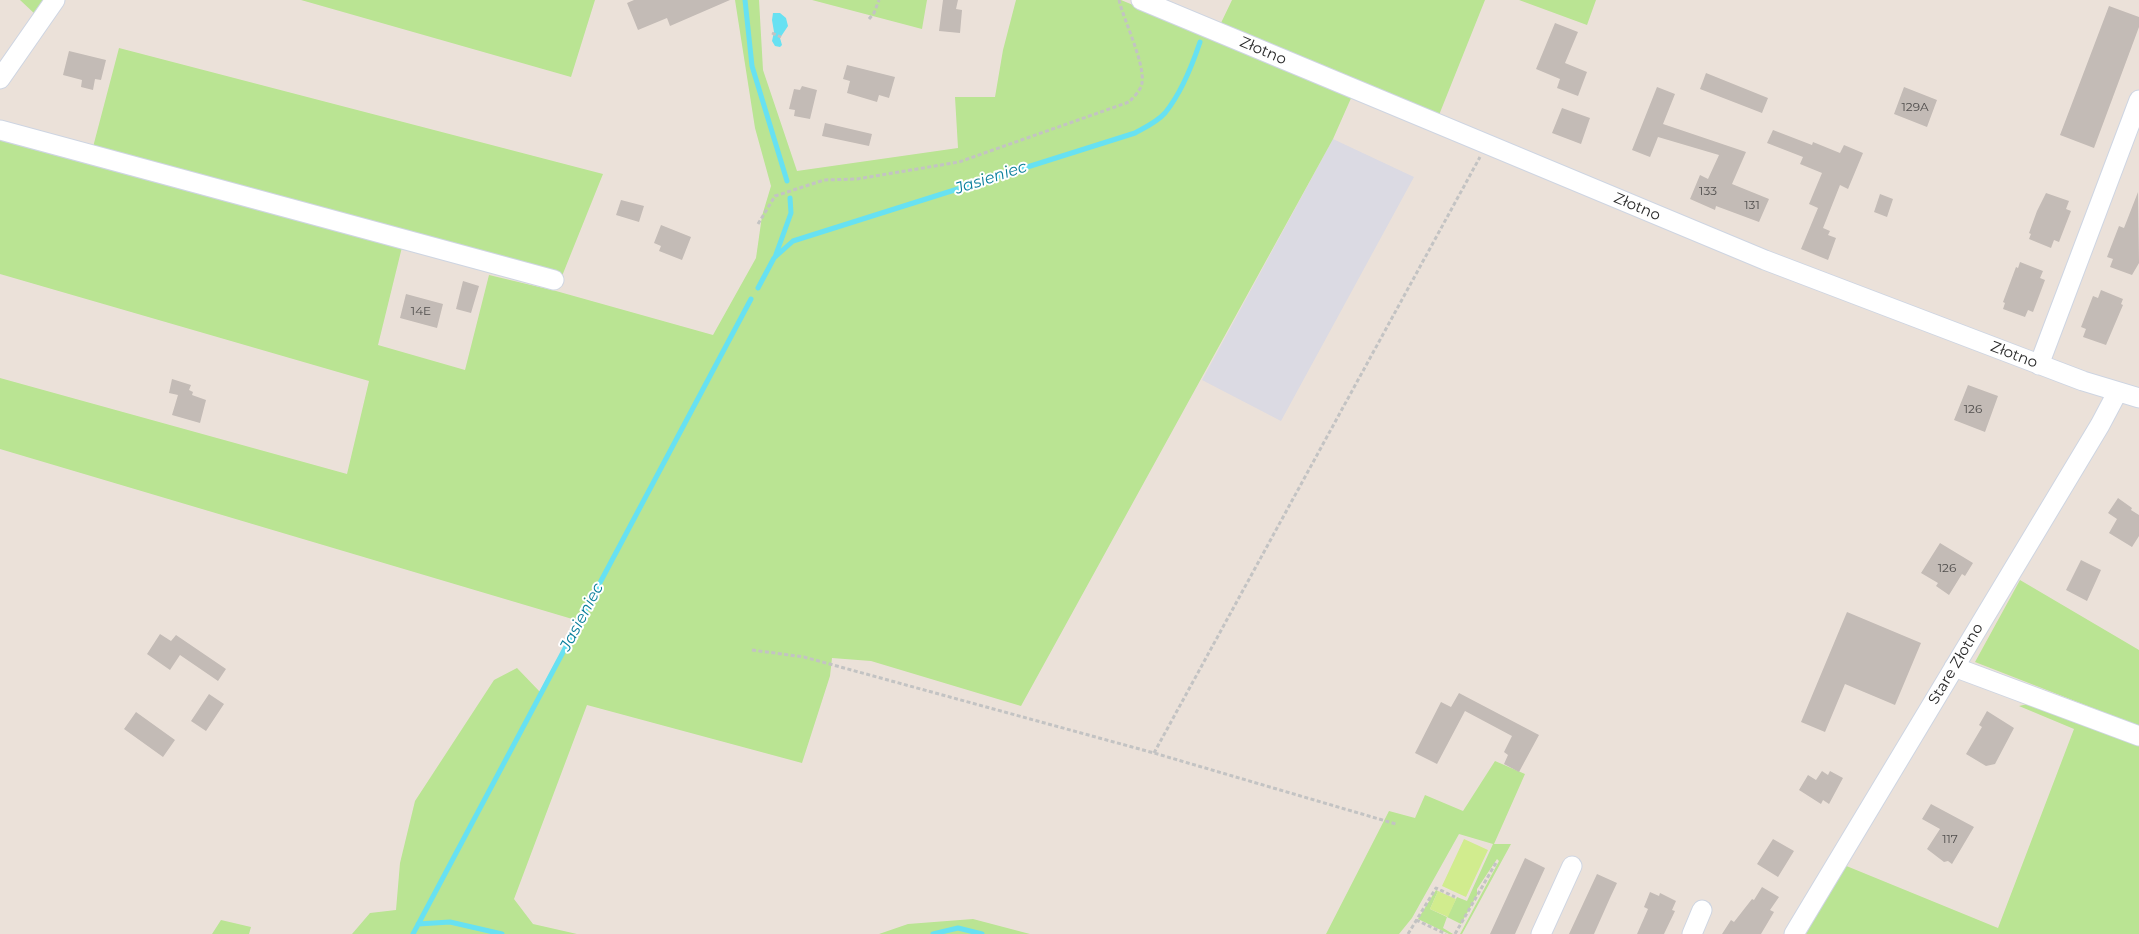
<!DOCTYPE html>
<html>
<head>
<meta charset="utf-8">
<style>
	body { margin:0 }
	canvas { display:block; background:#ebe1d9 }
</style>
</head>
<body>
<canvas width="2139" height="934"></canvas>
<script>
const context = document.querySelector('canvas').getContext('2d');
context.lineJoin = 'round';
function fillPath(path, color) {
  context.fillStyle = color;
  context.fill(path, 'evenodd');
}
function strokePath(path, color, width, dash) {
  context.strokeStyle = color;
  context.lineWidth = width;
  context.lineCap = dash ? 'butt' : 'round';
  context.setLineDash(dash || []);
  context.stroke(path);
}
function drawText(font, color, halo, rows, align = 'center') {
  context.font = font + ' Montserrat,sans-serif';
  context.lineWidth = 4;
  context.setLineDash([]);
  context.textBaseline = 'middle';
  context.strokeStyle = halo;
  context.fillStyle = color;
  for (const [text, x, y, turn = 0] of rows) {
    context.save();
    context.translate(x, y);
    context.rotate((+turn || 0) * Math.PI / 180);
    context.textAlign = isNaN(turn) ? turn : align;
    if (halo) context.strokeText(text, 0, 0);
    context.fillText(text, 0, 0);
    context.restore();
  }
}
const industrial = new Path2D(`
	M1333,139L1414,177L1281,421L1202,380Z`);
const green = new Path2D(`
	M20,0H46L36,15Z
	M301,0H595L571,77Z
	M735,0H759L763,70L797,171L958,148L955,97H995L1003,50L1016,0H1121L1352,96L1333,139L1021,706L871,661L832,658L830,676L802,763L587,705L514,899L533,924L577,934H352L370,913L396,910L400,863L415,801L494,680L517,668L541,693L579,621L0,449V378L347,474L369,381L0,274V130L93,147L119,48L603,174L560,281L404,239L378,345L465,370L489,275L556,291L713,335L756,258L762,216L771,186L755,128Z
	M812,0H927L922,29Z
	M1232,0H1485L1439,115L1220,25Z
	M1519,0H1596L1587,25Z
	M2020,580L2139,650V726L1975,662Z
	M2032,703L2139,741V934H1806L1844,865L1998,928L2074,729L2019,706Z
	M1495,761L1525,774L1494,844H1511L1462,934H1460L1499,861L1497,859L1477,889V895L1461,924L1447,917L1443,928L1453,934H1449L1418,919L1436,890L1438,891L1430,909L1447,917L1457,897L1467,901L1493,844L1459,834L1412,918L1399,934H1326L1389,811L1415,818L1425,795L1463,811Z
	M973,919L1030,934H879L908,924Z
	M221,920L251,927L249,934H212Z`);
const pitch = new Path2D(`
	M1464,839L1488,850L1466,897L1442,886Z
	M1438,891L1456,899L1448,917L1430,909Z`);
const water = new Path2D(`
	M773,13H780L786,18L788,26L780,38L782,45L780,47L775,46L772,41L774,32L772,20Z`);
const stream = new Path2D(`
	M745,0L752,66L787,181
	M775,257L791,213L790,198
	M758,288L774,258L793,241L1135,133C1146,127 1157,122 1165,113C1182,92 1192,66 1200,42
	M418,924L450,922L502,934
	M413,934L751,299
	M933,934L958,928L982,934`);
const building = new Path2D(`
	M634,0H730L670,26L667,18L638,30L627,3Z
	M943,0H958L956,9L962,10L960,33L939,31Z
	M2109,6L2139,17V27L2094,148L2060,135Z
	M1555,23L1578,32L1565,63L1587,72L1578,96L1557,88L1560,79L1536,69Z
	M69,51L106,60L101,80L95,79L93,90L81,87L82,80L63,75Z
	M847,65L895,77L889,98L879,95L877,102L847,93L850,81L843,79Z
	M1706,73L1768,98L1762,113L1700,89Z
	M802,86L817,90L810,119L794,116L795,110L789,109L794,89L800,90Z
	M1657,87L1675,94L1663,124L1746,152L1732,184L1769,199L1759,222L1716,206L1715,210L1690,199L1700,175L1708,179L1719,155L1658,137L1650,157L1632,150Z
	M1904,87L1937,100L1927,127L1894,114Z
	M1562,108L1590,118L1581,144L1552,133Z
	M825,123L872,134L869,146L822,136Z
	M1773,130L1812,145L1813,142L1840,153L1844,145L1863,153L1848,189L1840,185L1823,228L1830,231L1828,235L1836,238L1828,260L1801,249L1818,208L1809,204L1822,173L1800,164L1803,157L1767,143Z
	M2138,192L2139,263L2132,275L2110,267L2113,259L2107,257L2119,226L2124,228Z
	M2046,193L2069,201L2066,209L2071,211L2059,242L2054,240L2051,248L2029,239L2031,234L2029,233L2037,211Z
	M1880,194L1893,199L1887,217L1874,212Z
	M621,200L644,206L639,222L616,215Z
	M661,225L691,237L682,260L659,251L661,246L654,243Z
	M2020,262L2043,271L2040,278L2045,280L2033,312L2028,310L2025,317L2003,309L2005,303L2003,302L2016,267L2018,268Z
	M463,281L479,286L471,313L456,309Z
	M2101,290L2123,299L2121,304L2123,305L2106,345L2083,337L2086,329L2081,327L2093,296L2098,298Z
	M406,294L443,304L437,328L400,318Z
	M172,379L191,385L189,390L193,392L192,395L206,400L200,423L172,415L178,395L169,393Z
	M1968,385L1998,396L1985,432L1954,420Z
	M2118,498L2132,508L2131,510L2139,515V536L2132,547L2109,533L2117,519L2108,513Z
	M1940,543L1973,563L1965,576L1962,574L1949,595L1936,586L1938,583L1921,573Z
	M2081,560L2101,570L2087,601L2066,590Z
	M1847,612L1921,643L1895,705L1845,684L1825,732L1801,722Z
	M160,634L171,641L176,635L226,669L218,681L180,655L170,670L147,654Z
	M1459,693L1539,735L1519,772L1504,764L1508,755L1504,752L1512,736L1465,711L1437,764L1415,753L1441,702L1451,707Z
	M209,694L224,704L206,731L191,721Z
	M1987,711L2014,728L1995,764L1986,766L1966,754L1982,727L1979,725Z
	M136,712L175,740L163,757L124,729Z
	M1822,771L1828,775L1830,771L1843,778L1829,804L1823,800L1821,804L1799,790L1808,775L1816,780Z
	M1931,804L1974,827L1952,864L1948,861L1944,862L1927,849L1940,829L1922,819Z
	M1773,839L1794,851L1778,877L1757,864Z
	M1525,858L1545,868L1515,934H1490Z
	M1597,874L1617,883L1610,898L1594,934H1569Z
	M1762,887L1779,897L1770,910L1774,912L1761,934H1722L1731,920L1734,922L1752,899L1754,900Z
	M1650,892L1659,896L1660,893L1676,901L1672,910L1675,911L1664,934H1637L1648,909L1644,907Z`);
const path = new Path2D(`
	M869,19L874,13L879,0
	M772,33L781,37
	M758,224L775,196L824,180L857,179L959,162L1129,102C1134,97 1141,90 1142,83C1145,63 1124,21 1119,0
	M752,650L804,657L1154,753L1396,824
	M1154,753L1480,157
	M1416,920L1446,934
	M1408,934L1436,888L1455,897
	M1455,934L1497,861`);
const minor = new Path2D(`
	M1141,0L1765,260L2083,381L2139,398
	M0,79L55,0
	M0,130L554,280
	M2039,365L2139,100
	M1954,667L2139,736
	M1541,934L1572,866
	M1692,934L1702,910
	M1794,934L2100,425L2117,393`);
const numberNames = [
	["129A",1915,107],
	["133",1708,191],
	["131",1752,205],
	["14E",421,311],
	["126",1973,409],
	["126",1947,568],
	["117",1950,839]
];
const streetNames = [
	["Złotno",1263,51,23],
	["Złotno",1637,207,23],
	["Złotno",2014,355,21],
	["Stare Złotno",1956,664,-59]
];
const waterNames = [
	["Jasieniec",991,178,-18],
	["Jasieniec",582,617,-62]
];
fillPath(industrial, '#dbdae3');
fillPath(green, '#bae493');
fillPath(pitch, '#d1ec8e');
fillPath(water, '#67e1f2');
strokePath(stream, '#67e1f2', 5);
fillPath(building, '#c3bbb6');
strokePath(minor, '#ced5e2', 21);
strokePath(path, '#c3c3c3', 3, [4, 2.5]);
strokePath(minor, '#fff', 19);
drawText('12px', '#4f4d4c', null, numberNames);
drawText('15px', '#282828', '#fff', streetNames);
drawText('italic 16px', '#097e9b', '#fff', waterNames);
</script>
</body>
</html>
